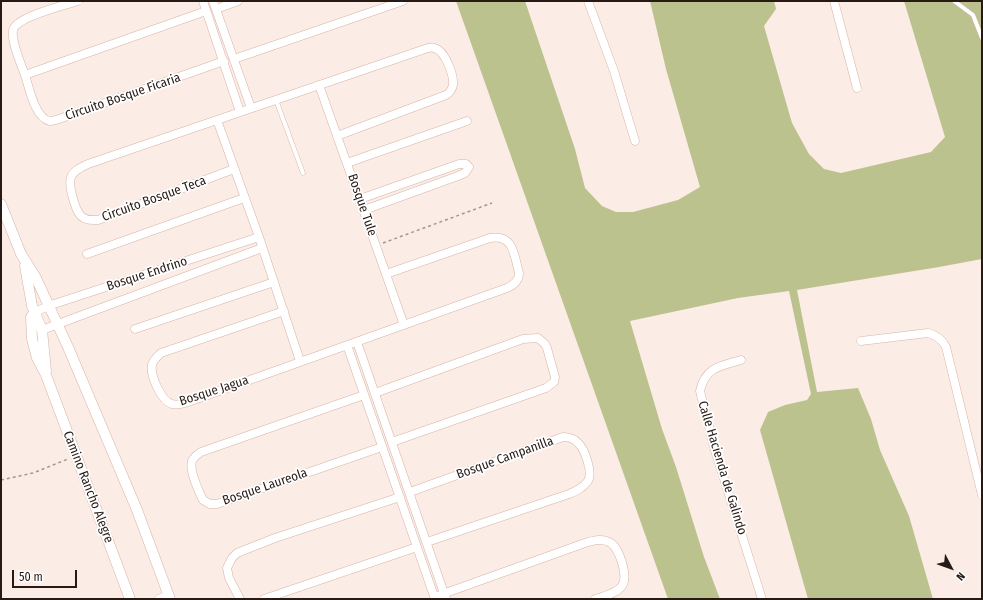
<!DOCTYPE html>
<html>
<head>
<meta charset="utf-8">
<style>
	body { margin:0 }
	#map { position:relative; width:983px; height:600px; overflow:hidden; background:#fbece6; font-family:"Fira Sans Condensed",sans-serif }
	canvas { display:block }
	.frame { position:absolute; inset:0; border:2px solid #271a15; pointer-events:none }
	.north { position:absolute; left:931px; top:548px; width:40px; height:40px; -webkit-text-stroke:3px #fff; paint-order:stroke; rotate:131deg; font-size:11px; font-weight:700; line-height:16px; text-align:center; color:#271a15 }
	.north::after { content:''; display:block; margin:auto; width:14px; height:18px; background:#271a15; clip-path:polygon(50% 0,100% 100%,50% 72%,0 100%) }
	.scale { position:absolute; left:12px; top:570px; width:65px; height:18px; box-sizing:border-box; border:2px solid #271a15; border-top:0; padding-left:5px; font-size:12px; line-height:14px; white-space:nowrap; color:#271a15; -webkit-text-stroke:3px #fff; paint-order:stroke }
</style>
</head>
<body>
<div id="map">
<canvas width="983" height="600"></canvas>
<div class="frame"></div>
<div class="north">N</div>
<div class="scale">50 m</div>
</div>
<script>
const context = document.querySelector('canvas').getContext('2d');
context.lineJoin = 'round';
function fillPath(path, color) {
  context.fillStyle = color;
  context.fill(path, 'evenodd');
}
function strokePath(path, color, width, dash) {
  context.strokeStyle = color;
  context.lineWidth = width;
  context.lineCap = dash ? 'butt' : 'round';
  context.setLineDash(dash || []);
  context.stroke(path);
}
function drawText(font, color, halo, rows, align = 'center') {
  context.font = font + ' "Fira Sans Condensed",sans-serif';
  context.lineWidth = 3.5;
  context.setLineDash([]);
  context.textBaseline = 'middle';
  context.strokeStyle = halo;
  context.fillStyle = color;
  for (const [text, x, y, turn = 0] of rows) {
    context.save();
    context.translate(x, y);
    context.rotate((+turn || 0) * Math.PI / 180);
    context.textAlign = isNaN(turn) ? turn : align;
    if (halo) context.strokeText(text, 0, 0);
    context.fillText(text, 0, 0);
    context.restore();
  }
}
const green = new Path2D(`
	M456,1H525L575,149L585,188L602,206L616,212H633L678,200L700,187L666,69L650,1H774L776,9L764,26L792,123L809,154L824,169L841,173L931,152L945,137L904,1H982V259L939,267L797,290L817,392L858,388L871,419L880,450L909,516L933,599H808L760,430L768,412L785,405L807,400L811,394L789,291L738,298L630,321L662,429L676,467L704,557L720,599H668Z`);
const path = new Path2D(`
	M383,243L492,203
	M1,480L33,473L68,459`);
const service = new Path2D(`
	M954,1L973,15L982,38
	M276,100L303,173`);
const minor = new Path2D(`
	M203,1L240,112
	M213,1L251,108
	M588,1L614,71L635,141
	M834,1L857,88
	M216,9L238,1
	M206,11L25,75C29,87 35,119 50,121C53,121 56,120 59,119L224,61
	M234,59L403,1
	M25,75C21,64 11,42 13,30C16,17 65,5 78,1
	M319,85L404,325
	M217,120L259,237L300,361
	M347,163L467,121
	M234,169L98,220C92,220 86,221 81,216C75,210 68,185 71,177C74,170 82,167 88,164L428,48C430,48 432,47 434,48C445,50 454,75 453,85C452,90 449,93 446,95L337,136
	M360,199L459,164H466L469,167L465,173L458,176L364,210
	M87,254L244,198
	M284,311L161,353C157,357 153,360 152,365C150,376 162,402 172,404C178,406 185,403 191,401L507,288C514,285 519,281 519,273C514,255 514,234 490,238L386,274
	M35,312L51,305L259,237
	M135,329L274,282
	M42,330L262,248
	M861,341L928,333C936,335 942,339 946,347L982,495
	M357,342L446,599
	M347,345L435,599
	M741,360C721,366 705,367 700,391L714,447L762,599
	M375,393L523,339L538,338L545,344L547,348L555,377L554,382L546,388L392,442
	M364,395L201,452C198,454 194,457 192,461C189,470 199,492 203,500L210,504H217L382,447
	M410,492L563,437C569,437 574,438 578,443C585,449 593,473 588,481C583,488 576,491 569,494L427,542
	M440,595L585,543C593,541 601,538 609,542C619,546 629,577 622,586C616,594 604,596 595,599
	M159,599L168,595
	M240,599L229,578L227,568L232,558L237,553L275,538L400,497
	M264,599L417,547`);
const tertiary = new Path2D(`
	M1,204L21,254L36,278L68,347L137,510L170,599
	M25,266L32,306L42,330L46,371
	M35,312L31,317L32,339L37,358L46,375L130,599`);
const streetNames = [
	["Circuito Bosque Ficaria",123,97,-19],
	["Circuito Bosque Teca",154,199,-20],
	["Bosque Tule",362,205,71],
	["Bosque Endrino",147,274,-18],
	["Bosque Jagua",214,391,-18],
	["Bosque Campanilla",505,458,-20],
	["Calle Hacienda de Galindo",722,468,73],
	["Camino Rancho Alegre",88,487,69],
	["Bosque Laureola",265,487,-19]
];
fillPath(green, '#bcc28d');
strokePath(service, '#d8b3a5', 5);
strokePath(minor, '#d8b3a5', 9);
strokePath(tertiary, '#d8b3a5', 11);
strokePath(path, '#a49690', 1.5, [3, 3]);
strokePath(service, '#fff', 4);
strokePath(minor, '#fff', 8);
strokePath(tertiary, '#fff', 10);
drawText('13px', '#271a15', '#fff', streetNames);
</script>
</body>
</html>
